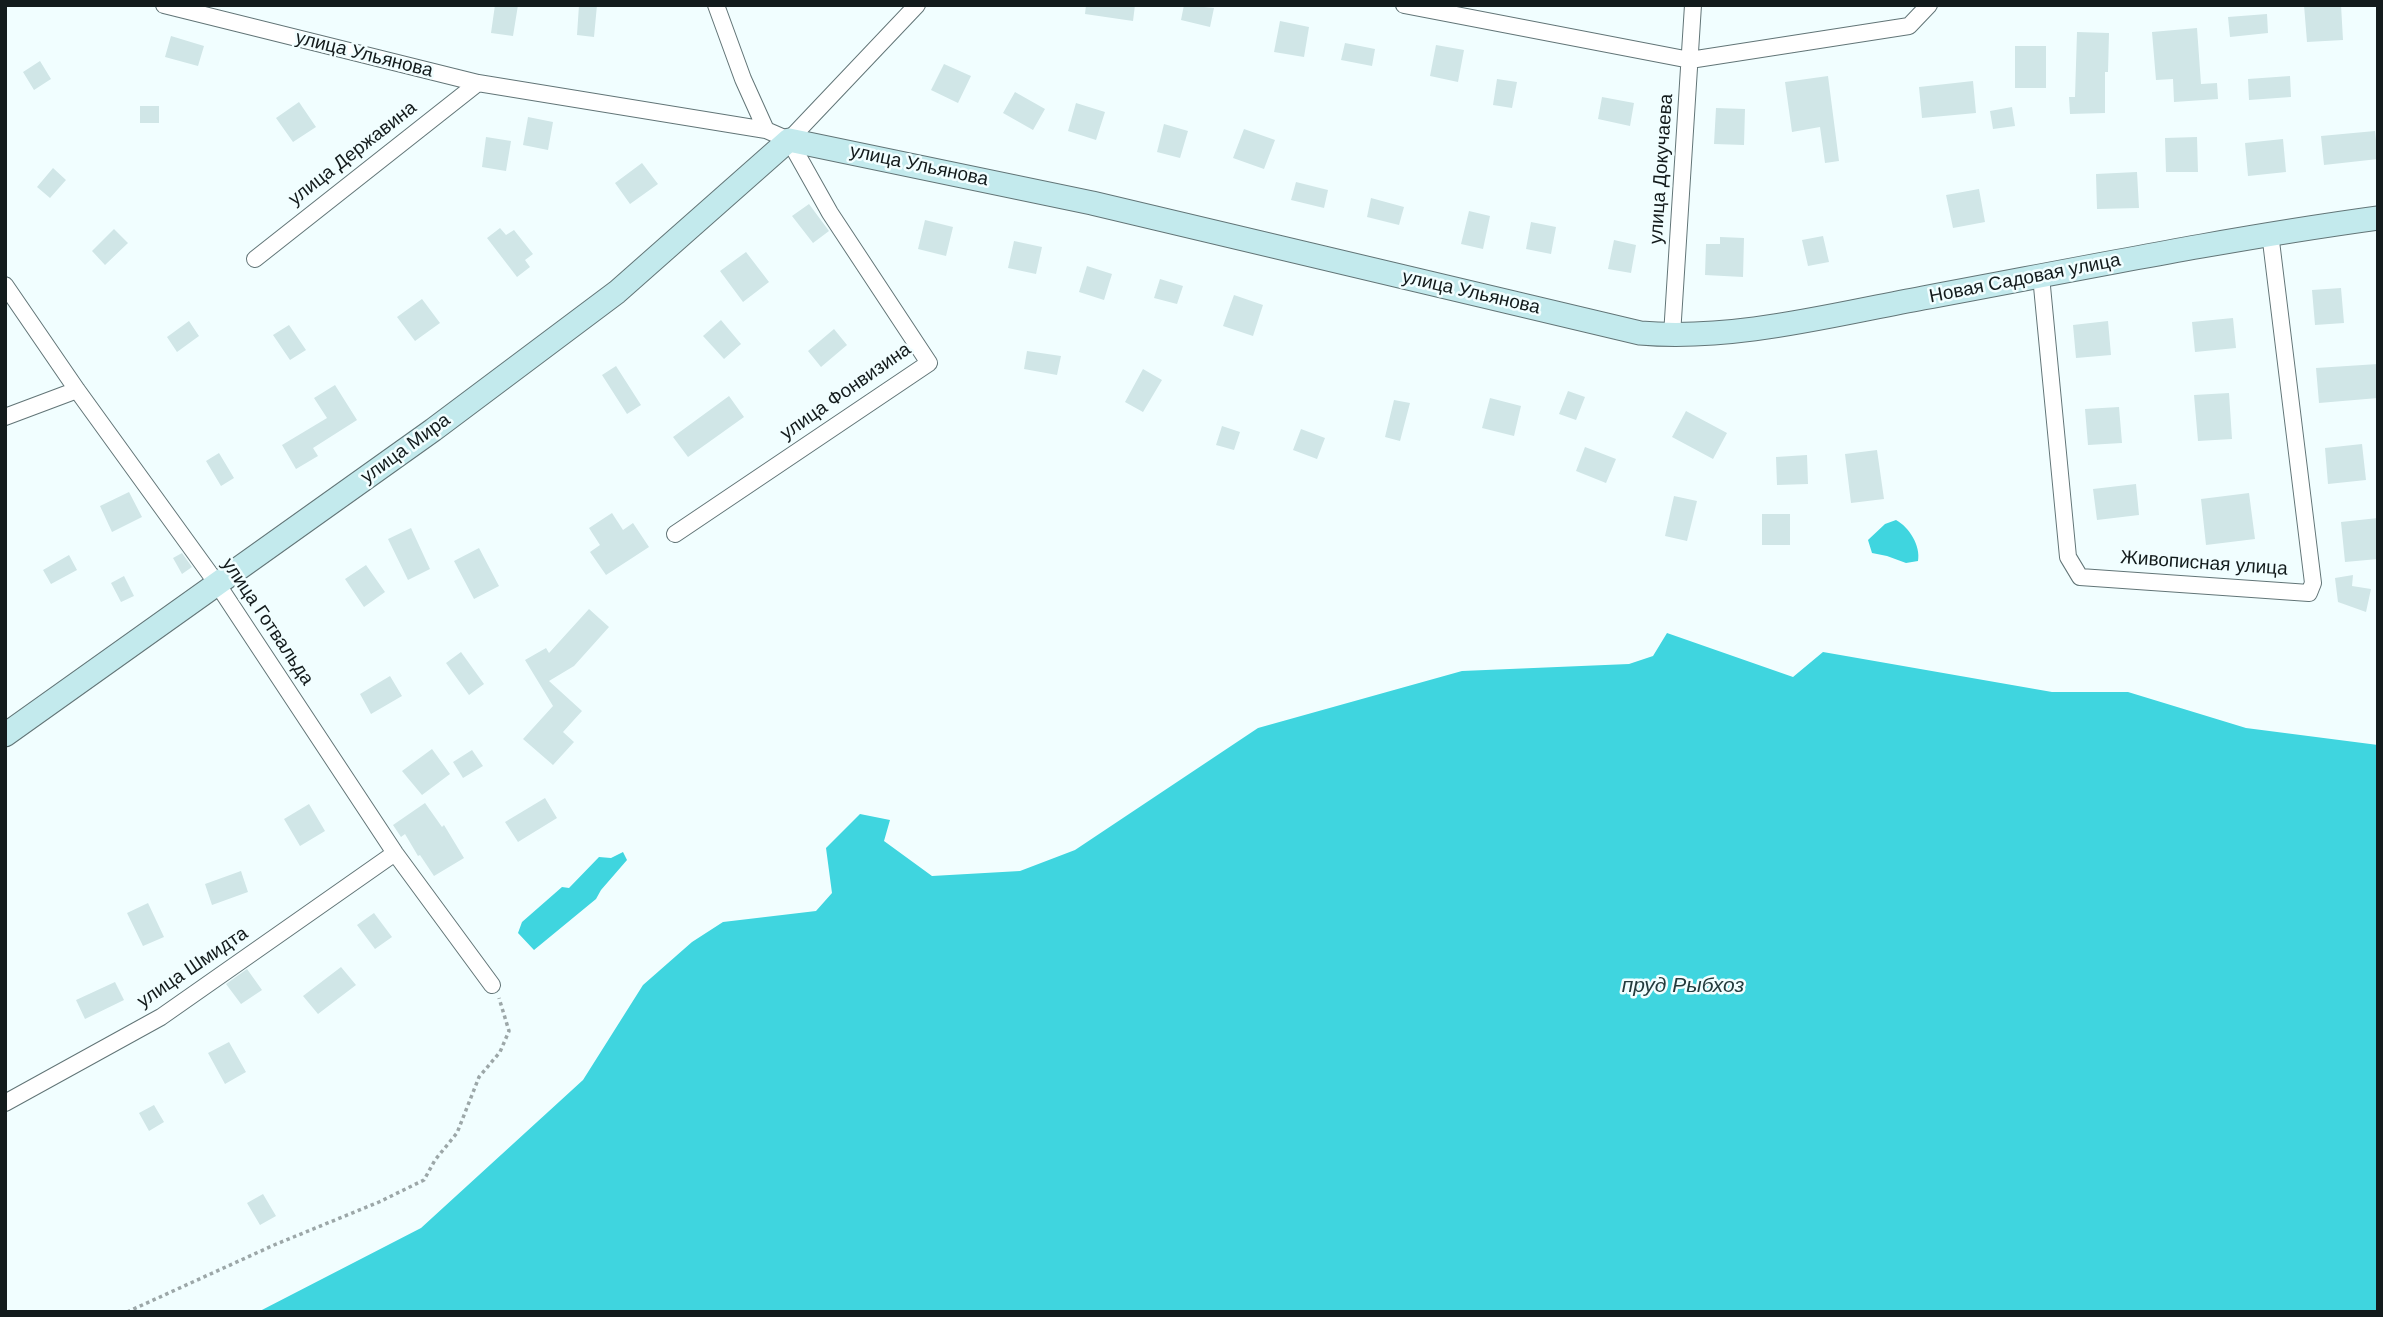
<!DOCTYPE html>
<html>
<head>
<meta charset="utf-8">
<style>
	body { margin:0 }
	#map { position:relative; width:2383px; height:1317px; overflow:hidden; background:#f1feff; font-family:"DM Sans",sans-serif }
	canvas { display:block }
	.frame { position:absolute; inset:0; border:7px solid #131b1c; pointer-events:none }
</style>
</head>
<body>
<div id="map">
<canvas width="2383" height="1317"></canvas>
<div class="frame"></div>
</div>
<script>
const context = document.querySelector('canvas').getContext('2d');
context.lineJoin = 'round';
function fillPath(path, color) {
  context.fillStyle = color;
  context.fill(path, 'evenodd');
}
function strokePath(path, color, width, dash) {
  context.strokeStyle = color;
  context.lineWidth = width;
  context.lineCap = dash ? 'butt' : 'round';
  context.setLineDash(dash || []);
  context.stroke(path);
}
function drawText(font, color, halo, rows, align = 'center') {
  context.font = font + ' "DM Sans",sans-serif';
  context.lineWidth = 5;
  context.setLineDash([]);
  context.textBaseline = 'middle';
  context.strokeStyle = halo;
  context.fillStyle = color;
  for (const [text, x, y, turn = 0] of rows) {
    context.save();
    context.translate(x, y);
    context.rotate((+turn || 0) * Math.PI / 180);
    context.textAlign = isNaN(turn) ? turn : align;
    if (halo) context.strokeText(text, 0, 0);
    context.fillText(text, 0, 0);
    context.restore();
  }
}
const water = new Path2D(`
	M1896,520C1909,527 1921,546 1918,561L1906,563L1887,556L1872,553L1868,540L1885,524Z
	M1667,633L1793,677L1823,652L2052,692H2128L2246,728L2378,745V1312H258L421,1228L583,1080L643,985L692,942L723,922L816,911L832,893L826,848L860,814L890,820L884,841L932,876L1020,871L1075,850L1258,728L1462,671L1629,664L1653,656Z
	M623,852L627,860L601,890L596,899L534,950L518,933L522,922L562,887L569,888L599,857L611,858Z`);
const building = new Path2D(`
	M495,5H518L513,36L491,33Z
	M579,5H597L594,37L577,35Z
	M1086,5H1135L1133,21L1085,14Z
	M1184,5L1214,8L1210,27L1181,20Z
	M2304,5H2341L2343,40L2307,42Z
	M2267,14L2268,33L2230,37L2228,17Z
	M1280,21L1309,27L1304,57L1274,52Z
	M2197,28L2201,84L2217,83L2218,99L2174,102L2173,79L2156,80L2152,32Z
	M2077,32L2109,33L2108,72H2105V113L2070,114L2069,97H2075Z
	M171,36L204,46L198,66L165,57Z
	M1345,43L1375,49L1372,66L1341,60Z
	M1436,45L1464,50L1458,82L1430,76Z
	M2015,46H2046V88H2015Z
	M40,61L51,79L34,90L23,72Z
	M944,64L971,76L958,103L931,90Z
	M1828,76L1839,161L1825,163L1820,127L1792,132L1785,82Z
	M2290,76L2291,97L2249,100L2248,79Z
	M1497,79L1517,82L1512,108L1493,105Z
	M1973,81L1976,113L1922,118L1919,87Z
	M1015,92L1045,109L1033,130L1003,113Z
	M1602,97L1634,103L1630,126L1598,119Z
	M299,102L316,127L293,142L276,118Z
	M1076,103L1105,112L1096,140L1068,131Z
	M140,106H159V123H140Z
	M2012,107L2015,126L1993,129L1990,111Z
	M1716,108L1745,109L1744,145L1714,144Z
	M528,117L553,122L548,150L523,145Z
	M1164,124L1188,131L1180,158L1157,152Z
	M1244,129L1275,140L1264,169L1233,158Z
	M2375,131L2378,159L2324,165L2321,136Z
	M486,137L511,141L506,171L482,167Z
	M2197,137L2198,172H2166L2165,138Z
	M2283,139L2286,172L2248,176L2245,143Z
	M642,163L658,184L630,204L615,183Z
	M53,168L66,180L50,198L37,187Z
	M2137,172L2139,208L2097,209L2096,174Z
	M1296,182L1328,190L1324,208L1291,200Z
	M1979,189L1985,222L1953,228L1946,195Z
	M1371,198L1404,207L1399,225L1367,217Z
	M809,204L829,231L813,243L792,216Z
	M1469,211L1490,216L1483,249L1461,244Z
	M925,220L953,227L946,256L918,249Z
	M1531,222L1556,227L1551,254L1526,249Z
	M500,228L506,235L514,230L533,254L525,260L530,267L517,277L487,238Z
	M114,229L128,243L105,265L92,251Z
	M1823,236L1829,262L1808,266L1802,240Z
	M1720,237L1744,238L1743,277L1705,275L1706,244H1720Z
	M1614,240L1636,245L1631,273L1608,269Z
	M1014,241L1042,247L1036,274L1008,268Z
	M746,252L769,282L743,302L720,271Z
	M1087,266L1112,274L1104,300L1079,292Z
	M1160,279L1183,286L1177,304L1154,298Z
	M2341,288L2344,323L2315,325L2312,290Z
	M1234,295L1263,305L1253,336L1223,326Z
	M422,299L440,323L415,341L397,317Z
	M2233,318L2236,348L2195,352L2192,322Z
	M721,320L741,344L724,359L703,336Z
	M189,321L199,336L177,352L167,337Z
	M2108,321L2111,355L2076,358L2073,325Z
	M289,325L306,350L290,360L273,335Z
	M834,329L847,345L821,367L808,351Z
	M1027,351L1061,356L1057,375L1024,369Z
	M2378,364V398L2319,403L2316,368Z
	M616,366L641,405L627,414L602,375Z
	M1143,369L1162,380L1143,412L1125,402Z
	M335,385L357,420L313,448L318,456L296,469L282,445L327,418L314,398Z
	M1568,391L1585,397L1576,420L1559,414Z
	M2229,393L2232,439L2198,441L2194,395Z
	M729,396L744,417L688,457L673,437Z
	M1490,398L1521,406L1514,436L1482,428Z
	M1394,400L1410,403L1400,441L1385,437Z
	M2119,407L2122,443L2088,445L2085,409Z
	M1686,411L1727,433L1713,459L1672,437Z
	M1222,426L1240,432L1234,450L1216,445Z
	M1301,429L1325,438L1317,459L1293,450Z
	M2362,444L2366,480L2328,484L2325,448Z
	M1585,447L1616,459L1606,483L1576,471Z
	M1877,450L1884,499L1851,503L1845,454Z
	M219,453L234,478L221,486L206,461Z
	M1807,455L1808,484L1777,485L1776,457Z
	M2136,484L2139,515L2097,520L2093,489Z
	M129,492L142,517L112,532L100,506Z
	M2249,493L2255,539L2206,545L2201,499Z
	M1674,496L1697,501L1687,541L1665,536Z
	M612,513L623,530L633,523L649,547L606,575L590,552L600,545L589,528Z
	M1762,514H1790V545H1762Z
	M2378,518V559L2345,562L2341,522Z
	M411,528L430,569L408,580L388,539Z
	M479,548L499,586L474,599L454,561Z
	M182,553L192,567L182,574L173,558Z
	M69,555L77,570L51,584L43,570Z
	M366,565L385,592L364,607L345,579Z
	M2353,575L2352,586L2371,589L2366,612L2338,602L2335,578Z
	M124,576L134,596L121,602L111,583Z
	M589,609L609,627L574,666L549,681L582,711L563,732L574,742L553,765L523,739L553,706L525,660L546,648L549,653Z
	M461,652L484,684L469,695L446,663Z
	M390,676L402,696L371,714L360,694Z
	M432,749L450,774L422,795L402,771Z
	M472,750L483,766L463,778L453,762Z
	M545,798L557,818L518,842L505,822Z
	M425,803L442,827L444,825L464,858L434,876L420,855L418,856L405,834L401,837L393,825Z
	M309,804L325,831L300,846L284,819Z
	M241,871L248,892L212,905L205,884Z
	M148,903L164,937L143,946L127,913Z
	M374,913L392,937L375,949L357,925Z
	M341,967L356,985L318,1014L303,996Z
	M247,969L262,990L241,1004L226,984Z
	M115,982L124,1000L85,1019L76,1000Z
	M229,1042L246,1072L225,1084L208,1053Z
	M154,1105L164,1122L149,1131L139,1113Z
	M263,1194L276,1216L260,1225L247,1203Z`);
const path = new Path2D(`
	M127,1312L274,1245L379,1202L424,1180L435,1160L457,1133L479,1077L500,1052L509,1031L499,998`);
const street = new Path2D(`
	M164,5L478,83L766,130L789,140
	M716,5L743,79L766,130
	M1404,5L1690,60L1909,26L1929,5
	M789,140L917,5
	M255,259L478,83
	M2041,276L2068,557L2080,577L2309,593L2313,583L2270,233
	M5,285L77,390L218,585L395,853L492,985
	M1672,335L1693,5
	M5,417L77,390
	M675,534L929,363L830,213L789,140
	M5,1103L161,1017L395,853`);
const secondary = new Path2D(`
	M5,735L433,430L617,292L789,140L1092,203L1640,333C1734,341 1831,315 1923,298C2074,270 2225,239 2378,218`);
const streetNames = [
	["улица Ульянова",364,55,14],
	["улица Державина",353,154,-38],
	["улица Ульянова",919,166,12],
	["улица Докучаева",1662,169,-86],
	["Новая Садовая улица",2025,279,-11],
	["улица Ульянова",1471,293,13],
	["улица Фонвизина",846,392,-35],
	["улица Мира",406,449,-36],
	["Живописная улица",2204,564,4],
	["улица Готвальда",267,622,56],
	["улица Шмидта",193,968,-34]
];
const waterNames = [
	["пруд Рыбхоз",1683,986]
];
fillPath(water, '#3fd5df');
fillPath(building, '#d0e6e7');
strokePath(street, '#627577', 18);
strokePath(secondary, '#627577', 25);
strokePath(path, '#9ca7a8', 3.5, [3.5, 3.5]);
strokePath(street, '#fff', 16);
strokePath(secondary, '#c3eaed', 23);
drawText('19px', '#131b1c', '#f1feff', streetNames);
drawText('italic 21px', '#233b3d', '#f1feff', waterNames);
</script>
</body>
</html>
